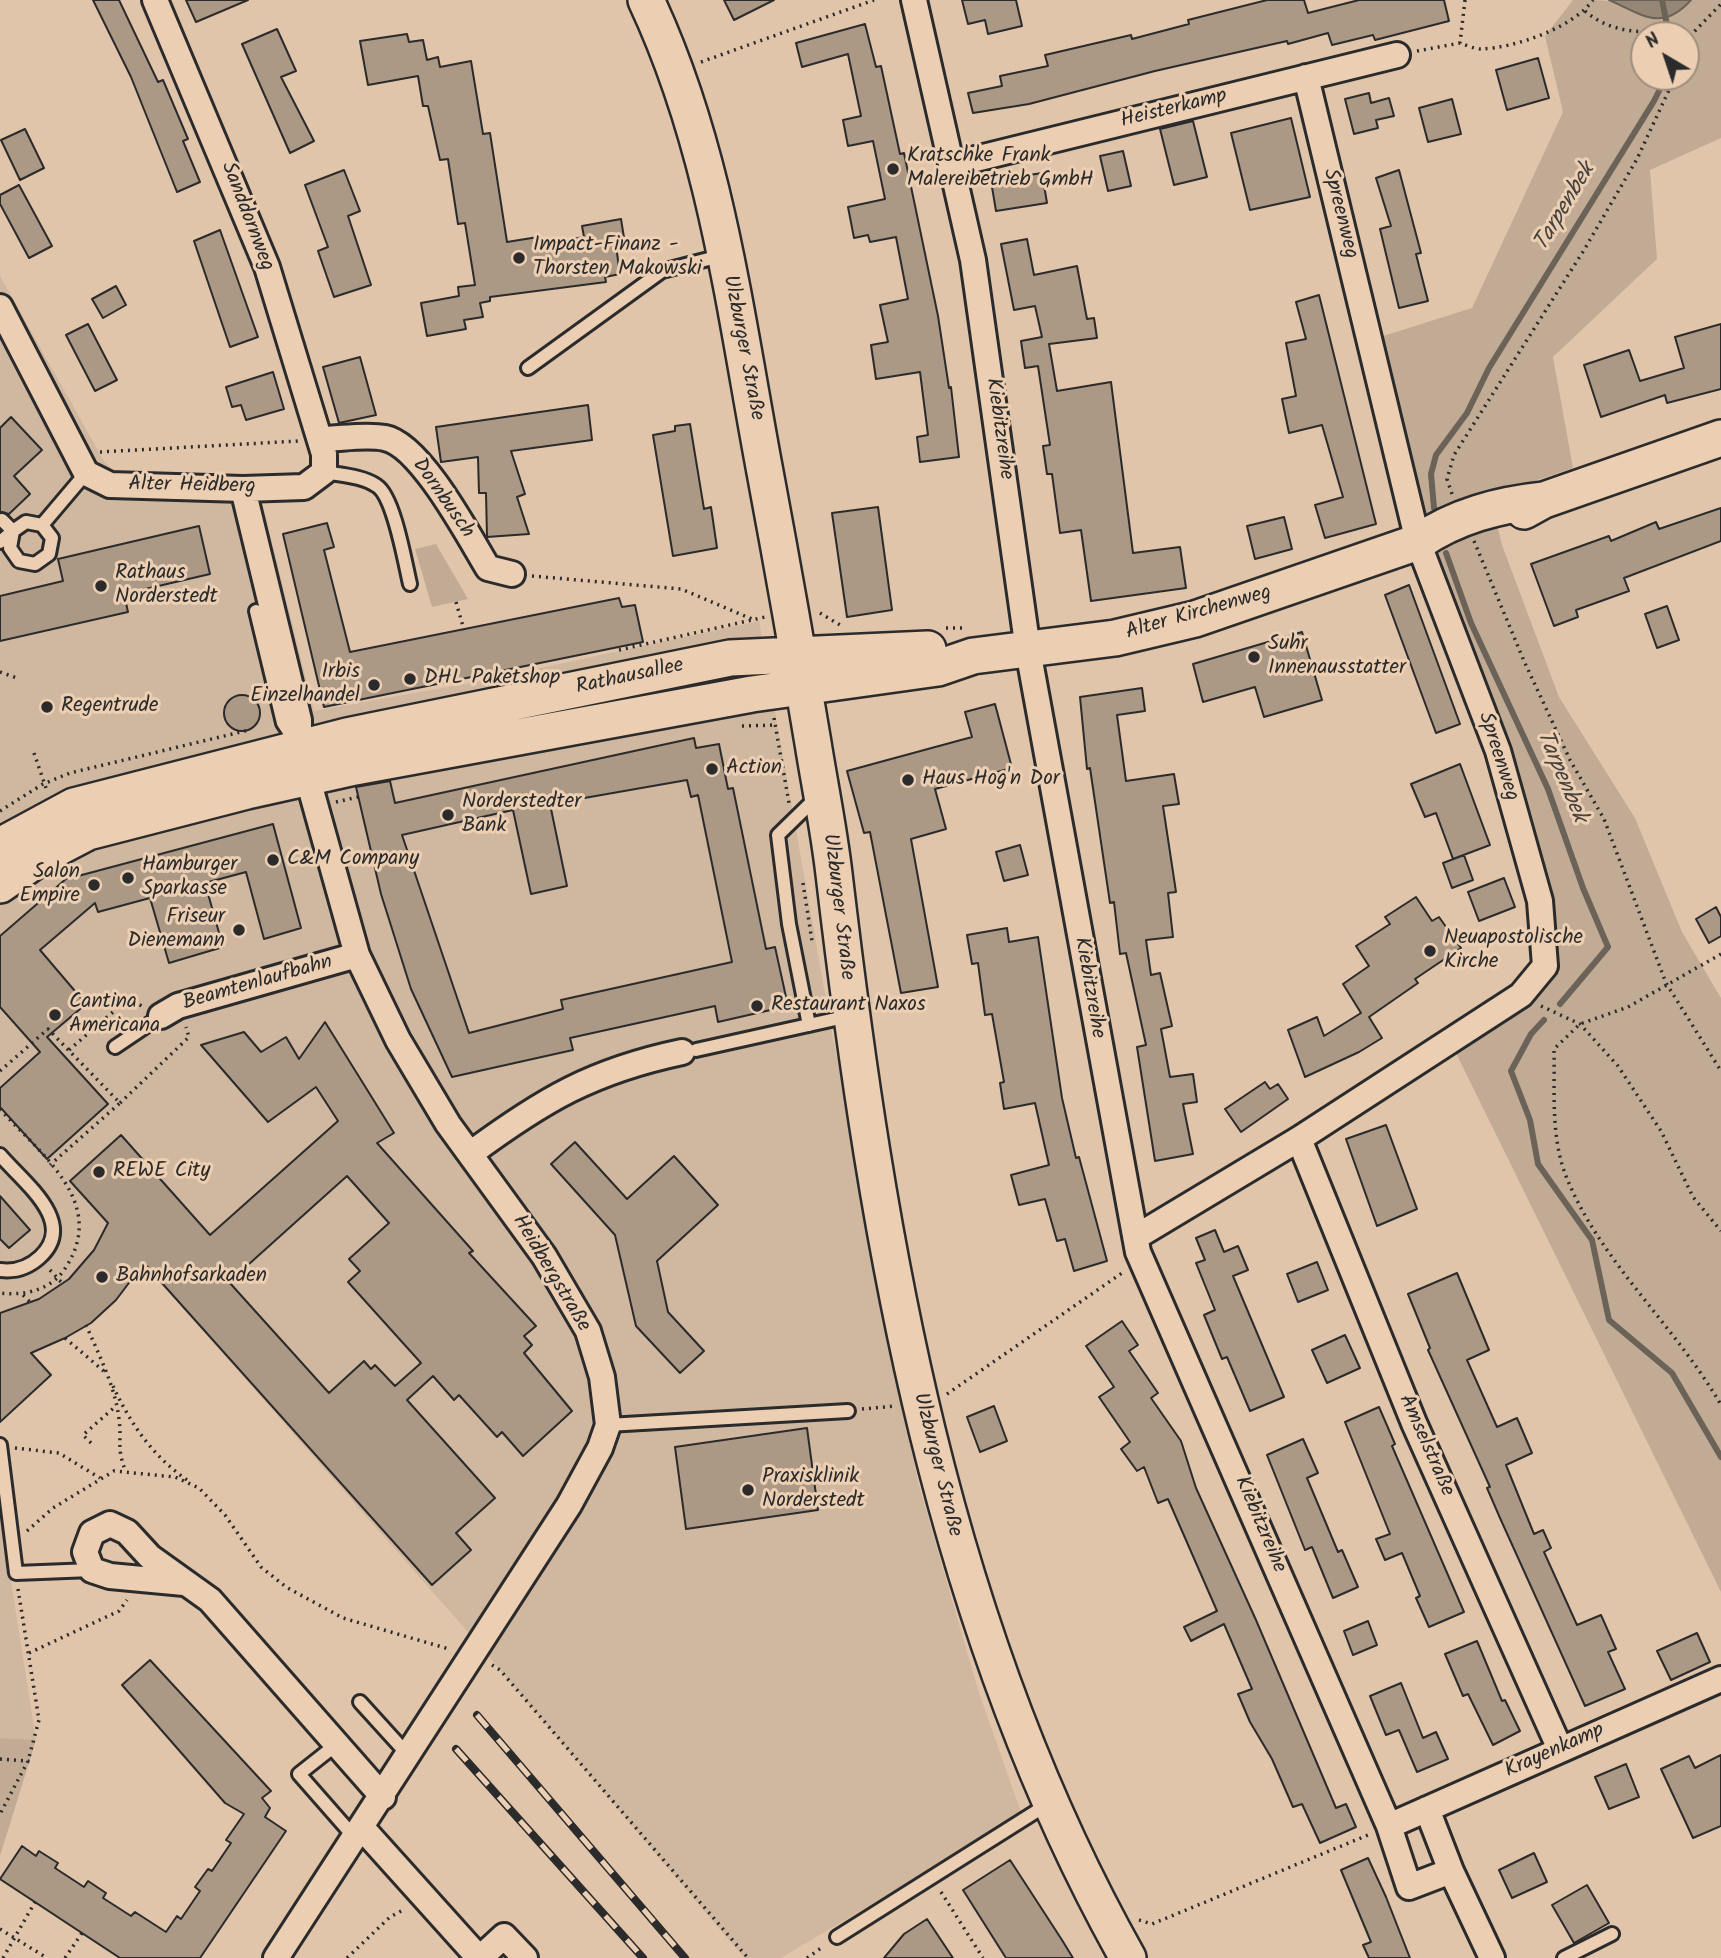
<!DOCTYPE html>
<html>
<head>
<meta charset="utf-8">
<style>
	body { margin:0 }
	#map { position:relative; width:1721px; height:1958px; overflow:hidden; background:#e0c5ab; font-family:Kalam,sans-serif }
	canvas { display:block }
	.north { position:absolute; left:1630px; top:21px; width:70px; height:70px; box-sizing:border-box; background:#eccfb3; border:2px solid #9f8d7d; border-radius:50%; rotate:321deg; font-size:19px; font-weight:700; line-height:28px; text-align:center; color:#2b2b2b }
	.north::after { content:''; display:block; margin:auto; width:24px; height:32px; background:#2b2b2b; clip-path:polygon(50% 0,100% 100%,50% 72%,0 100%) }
</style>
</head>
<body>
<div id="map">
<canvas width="1721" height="1958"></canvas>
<div class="north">N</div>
</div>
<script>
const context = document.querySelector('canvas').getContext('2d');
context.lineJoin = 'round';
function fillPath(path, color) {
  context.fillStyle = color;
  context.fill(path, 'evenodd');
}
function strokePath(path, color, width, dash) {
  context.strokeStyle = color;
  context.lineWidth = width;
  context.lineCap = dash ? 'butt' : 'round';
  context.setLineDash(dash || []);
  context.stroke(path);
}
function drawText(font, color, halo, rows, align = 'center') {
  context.font = font + ' Kalam,sans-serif';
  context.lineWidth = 6;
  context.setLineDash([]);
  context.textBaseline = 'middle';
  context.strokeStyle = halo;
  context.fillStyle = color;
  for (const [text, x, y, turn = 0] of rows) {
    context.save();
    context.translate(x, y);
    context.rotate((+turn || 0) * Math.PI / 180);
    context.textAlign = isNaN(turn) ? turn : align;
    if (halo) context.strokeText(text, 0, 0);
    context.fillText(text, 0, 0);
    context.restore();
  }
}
const built = new Path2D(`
	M0,276L104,461L114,471L138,478L255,474L314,711L475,682L759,621L832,1033L918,1482L979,1693L1022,1815L781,1958H744L467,1631L108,1223L87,1259L69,1279L39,1299L0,1312Z
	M0,1511L36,1740L0,1738Z`);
const green = new Path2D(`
	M1573,0C1585,0 1601,0 1612,1C1646,13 1661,34 1691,0H1721V138L1650,170L1657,259L1553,357L1573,468L1490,496L1502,545L1559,697L1635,818L1682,932L1721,998V1592L1454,1049L1560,972L1522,797L1424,522L1380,337L1472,308L1563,112L1545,36ZM1644,35H1686V77H1644Z
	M436,544L468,599L432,607L415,549Z
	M0,1738L36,1740L0,1856Z`);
const water = new Path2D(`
	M1609,0H1691C1661,33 1642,14 1609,0Z`);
const stream = new Path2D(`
	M1662,0L1669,35
	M1434,508L1431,474L1436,455L1467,413L1489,368L1654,101L1666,77
	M1446,553L1471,623L1548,789L1583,888L1608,947L1560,1004
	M1544,1020L1531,1034L1511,1071L1530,1120L1538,1164L1592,1240L1609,1320L1672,1373L1721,1457`);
const building = new Path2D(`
	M93,0H119L158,82L163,80L188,139L183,141L200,182L177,192L131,77Z
	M186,0H248L196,22Z
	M724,0H774L734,20Z
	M962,0H1016L1022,26L988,34L985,20L968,24Z
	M1267,0H1304L1308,13L1359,0H1444L1449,21L1375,40L1373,35L1332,45L1328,33L1288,44L1287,41L1155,71L1029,104L973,113L968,93L1002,86L1000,76L1048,66L1045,55L1131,35L1132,39L1189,24L1188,20Z
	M865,24L876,67L881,66L900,154L904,153L938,316L949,388L951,387L959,457L920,462L917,437L928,435L920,372L876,379L871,345L888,342L880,305L908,299L896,237L870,242L868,235L854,238L848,207L885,199L873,141L848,146L843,120L861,116L848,54L802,67L796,43Z
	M277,29L296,71L281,77L314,141L290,153L242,44Z
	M407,34L409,42L423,40L427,60L438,57L440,67L471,61L483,134L490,133L507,242L538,237L540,245L584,237L582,226L621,219L625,244L616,246L620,274L605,277L606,282L490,297V301L480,303L483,317L464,320L466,329L427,336L421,303L459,296L458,287L475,285L465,223L458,224L448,159L440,160L428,106H423L418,76L368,85L360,41Z
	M1538,58L1549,98L1507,110L1496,70Z
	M1369,93L1371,103L1389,98L1394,116L1376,120L1378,128L1354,134L1345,99Z
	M1452,99L1461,134L1428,142L1419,108Z
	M1291,118L1310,197L1250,210L1231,133Z
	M1193,121L1207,177L1174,185L1160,129Z
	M25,129L44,168L20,180L1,140Z
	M1123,151L1131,186L1108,191L1100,156Z
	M344,170L360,211L348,216L371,285L334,297L318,251L328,247L305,185Z
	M1399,170L1421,253L1416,254L1428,301L1399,308L1380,229L1391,226L1376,178Z
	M1042,173L1047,203L996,211L991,181Z
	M19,185L52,246L29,258L0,204V195Z
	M220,230L258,337L230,347L194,241Z
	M1027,239L1034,275L1077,266L1087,319L1094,318L1097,338L1049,344L1057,391L1111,382L1133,553L1180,547L1186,588L1091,601L1081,530L1060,533L1052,474H1047L1043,446L1050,445L1038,366L1025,368L1021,341L1042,337L1035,306L1014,310L1001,244Z
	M116,286L126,305L103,318L92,299Z
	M1319,295L1376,524L1325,538L1315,505L1343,497L1322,425L1289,433L1282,399L1296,396L1286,343L1306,339L1296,302Z
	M88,324L117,380L95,391L66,335Z
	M1721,324V389L1667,403L1665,395L1601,417L1584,365L1629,350L1640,381L1684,368L1675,337Z
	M360,357L376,415L339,423L323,367Z
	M273,372L284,409L246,420L241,405L232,407L226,387Z
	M588,405L592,440L511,451L525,494L517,497L529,534L487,537L486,493H479L478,457L441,462L436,427Z
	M11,417L42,450L14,476L30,494L9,514L0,512V428Z
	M690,424L704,509L711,507L717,548L673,556L653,435L675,431V426Z
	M878,507L892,610L847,617L832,513Z
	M1721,508V541L1624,578L1629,591L1576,610L1578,617L1554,626L1531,564L1609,536L1611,541L1656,522L1659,529Z
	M1284,517L1292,549L1255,559L1247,526Z
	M327,523L334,547L324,550L350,652L619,598L622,607L635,605L643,642L324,707L283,534Z
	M199,526L210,574L124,594L128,612L0,641V596L63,581L58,559Z
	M1409,585L1460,724L1436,733L1385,595Z
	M1667,606L1679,640L1657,648L1645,614Z
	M1302,632L1322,700L1264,717L1255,687L1203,702L1193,664Z
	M1142,688L1145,711L1117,715L1126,781L1174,774L1179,804L1163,806L1176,892L1168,893L1173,937L1146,940L1151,975L1160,973L1172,1026L1161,1029L1170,1077L1193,1074L1197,1102L1183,1104L1193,1154L1155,1161L1137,1047L1146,1045L1126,953L1120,954L1114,902L1110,903L1090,768L1087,769L1080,697Z
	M224 713a18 18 0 1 1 36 0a18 18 0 1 1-36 0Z
	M995,704L1012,768L935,789L946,829L911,839L938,987L901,993L870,832L864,833L847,771L972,737L965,712Z
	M694,738L696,748L719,744L728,789L733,788L766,949L775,947L788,1006L718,1022L715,1006L570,1038L573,1050L452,1077L411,989L381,894L356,787L390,781L395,803ZM687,780L691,797L698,795L732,962L561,1000L563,1009L469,1033L402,835L513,810L531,894L567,886L550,804Z
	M1460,764L1490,845L1453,859L1436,813L1425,817L1411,784Z
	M273,824L301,928L264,939L246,872L205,883L223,947L169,963L150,898L98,912L95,903L40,950L86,1004L47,1037L108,1104L47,1159L0,1107V1088L40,1052L0,1007V936L74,872L78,876Z
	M1020,845L1028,875L1004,881L996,852Z
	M1464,855L1473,880L1452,888L1443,863Z
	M1504,878L1515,907L1479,921L1468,892Z
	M1416,897L1432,921L1439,917L1461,948L1415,979L1418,983L1369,1017L1382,1038L1359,1052L1305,1077L1288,1030L1317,1017L1324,1036L1361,1013L1343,984L1369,966L1356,946L1390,924L1385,917Z
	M1716,907L1721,917V936L1709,943L1696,919Z
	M1007,928L1009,942L1038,937L1062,1098L1076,1158L1079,1157L1107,1261L1074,1271L1065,1239L1057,1241L1045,1199L1019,1205L1011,1175L1049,1165L1035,1103L1004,1109L1000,1083L1004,1082L992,1014L985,1015L978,963L972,964L967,935Z
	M325,1022L394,1133L377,1143L473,1251L469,1253L536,1326L524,1336L532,1345L524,1353L572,1411L523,1456L502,1432L497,1437L459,1395L454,1400L433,1376L407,1400L495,1498L456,1533L471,1550L432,1585L144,1263L116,1300L91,1323L65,1338L31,1353L51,1375L0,1422V1313L39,1299L69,1279L94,1250L108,1223L70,1181L121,1135L210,1235L338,1121L316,1087L268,1122L201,1045L244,1032L261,1052L286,1037L299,1059ZM347,1176L389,1223L349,1259L360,1271L348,1282L421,1363L395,1386L375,1365L371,1369L364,1361L329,1393L229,1282Z
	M1265,1082L1270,1089L1278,1084L1288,1099L1241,1132L1225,1109Z
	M1386,1125L1417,1209L1377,1226L1346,1139Z
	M575,1142L627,1199L674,1156L718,1205L657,1261L668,1312L704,1351L680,1373L636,1326L615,1235L551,1164Z
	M0,1196L30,1230L9,1248L0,1239Z
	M1215,1230L1224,1252L1238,1246L1248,1270L1233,1276L1284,1397L1250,1411L1227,1357L1222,1359L1204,1315L1215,1310L1196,1263L1205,1260L1196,1238Z
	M1317,1262L1328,1290L1298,1302L1287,1274Z
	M1457,1273L1489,1350L1467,1360L1497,1427L1517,1418L1532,1453L1506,1465L1534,1534L1543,1530L1551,1548L1544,1552L1577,1625L1601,1615L1616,1649L1608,1652L1625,1689L1585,1706L1500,1518L1487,1488L1490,1487L1428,1350L1430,1348L1408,1294Z
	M1122,1321L1138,1345L1129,1351L1158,1393L1151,1398L1181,1441L1196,1488L1256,1620L1336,1808L1346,1804L1356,1827L1320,1843L1302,1804L1293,1807L1272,1759L1250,1722L1238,1694L1252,1689L1224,1624L1191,1641L1184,1627L1217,1611L1168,1499L1158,1503L1144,1467L1137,1471L1121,1449L1130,1442L1099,1397L1114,1387L1086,1346Z
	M1345,1335L1360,1368L1327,1383L1312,1350Z
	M994,1406L1007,1441L980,1452L967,1417Z
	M1379,1407L1395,1444L1392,1446L1464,1612L1429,1627L1416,1598L1420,1596L1402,1553L1385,1560L1376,1539L1390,1534L1345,1422Z
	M807,1428L818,1510L686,1529L675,1447Z
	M1303,1439L1318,1473L1307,1478L1338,1552L1342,1550L1358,1587L1333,1598L1312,1547L1305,1550L1267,1455Z
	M1368,1621L1377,1645L1353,1655L1344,1631Z
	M1697,1633L1710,1662L1671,1680L1657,1651Z
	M1477,1641L1502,1701L1505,1700L1520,1731L1493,1745L1468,1694L1463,1696L1445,1654Z
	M150,1660L271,1791L262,1798L270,1808L265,1817L286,1831L200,1958H120L0,1879L22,1846L36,1856L39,1851L58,1863L55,1868L84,1887L88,1881L106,1893L103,1898L131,1916L135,1912L166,1932L177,1916L181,1919L200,1891L195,1887L208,1869L212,1871L231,1843L226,1840L244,1814L225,1803L122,1685Z
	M1401,1683L1423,1738L1436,1732L1448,1759L1417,1772L1399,1730L1386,1735L1370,1696Z
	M1721,1755V1826L1693,1838L1661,1769L1689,1756L1695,1768Z
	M1626,1764L1639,1797L1609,1809L1595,1777Z
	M1534,1853L1547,1882L1512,1898L1499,1870Z
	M1368,1858L1386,1897L1410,1958H1369L1363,1945L1371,1942L1341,1870Z
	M1010,1860L1062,1940L1073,1958H1006L963,1890Z
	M1587,1885L1609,1923L1574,1943L1552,1905Z
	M927,1919L953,1958H884L904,1934Z`);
const path = new Path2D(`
	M1465,0L1460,43C1466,45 1474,49 1481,49C1514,48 1573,28 1593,0
	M1585,11C1618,39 1652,29 1691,35
	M1686,50L1691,35L1721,4
	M1417,51L1460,43
	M701,62L874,0
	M100,452L299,441
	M1452,494L1447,479L1454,455L1584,250L1637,159L1675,77
	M1474,541L1524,661L1570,760L1604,819L1666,983L1721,1071
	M532,576L681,589L752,619
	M456,602L464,630
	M820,613L840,625
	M946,628H966
	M619,650L765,617
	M0,672L17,678
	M774,718L789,803
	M742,726L776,725
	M34,753L47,791
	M336,802L358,797
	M0,811L43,784L70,773L249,730
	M803,883L812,941
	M1721,954L1628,1007L1580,1024L1554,1049C1555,1092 1550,1140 1568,1181C1603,1264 1676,1327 1721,1405
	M1541,1006L1580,1024L1618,1066L1661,1131L1693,1197L1721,1231
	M69,1050L128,999L144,1007
	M0,1071L48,1029L120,1103L50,1165
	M120,1103L189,1037L186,1027
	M0,1109C40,1154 108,1202 66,1267C52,1290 25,1296 0,1293
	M50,1270L63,1284
	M23,1295L31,1303
	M86,1325C99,1355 115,1386 119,1419C122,1443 116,1447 126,1472
	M65,1338L106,1373
	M113,1386C131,1425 154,1458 190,1482
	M947,1394L1122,1273
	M862,1409L896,1406
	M91,1443L83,1435L116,1406
	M15,1448L59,1453L100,1478
	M27,1531L53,1508L114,1471L175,1477L199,1488L225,1515L261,1567L286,1587L343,1618L449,1649
	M18,1589L39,1720L28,1761
	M29,1653L119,1611L127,1600
	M492,1665L500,1670L748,1958
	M0,1759L28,1761L0,1814
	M941,1892L983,1958
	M1139,1920L1152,1924L1368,1835
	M0,1929L47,1958
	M3,1958L35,1902
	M65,1958L82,1933
	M347,1958L390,1917L405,1909
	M807,1958L824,1946`);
const service = new Path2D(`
	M528,368L662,271L724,255
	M324,472C341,475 363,476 377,486C394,497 405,563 410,584
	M42,525L26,522L13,531L10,548L19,561L35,564L49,554L52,538L42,525L86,473
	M0,542L13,531L2,520
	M256,611L283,723L295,741
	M809,1025L789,924L778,835L818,796
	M115,1047L161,1016
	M696,1050L849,1016
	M0,1155C23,1182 78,1222 40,1257C28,1268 15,1272 0,1270
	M608,1425L848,1411
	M0,1445L16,1573L92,1570
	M360,1702L409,1756
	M337,1744L299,1774L356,1839
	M837,1937L1040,1809L1051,1806
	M1564,1958L1612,1934`);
const minor = new Path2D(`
	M914,0L973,260L1028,650L1138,1252L1389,1826L1409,1887L1451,1871L1427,1809
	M951,165L1397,55
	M0,307L86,473L110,485L243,489L304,487L324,472V454L267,267L155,0
	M320,439C340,439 366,434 385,438C421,445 469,537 488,568L512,574
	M243,489L299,720V747L357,955L398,1040L448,1124L544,1256L588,1331L602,1377L608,1425L600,1448L569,1505L276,1958
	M161,1016L178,1006L357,955
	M1299,1139L1414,1423L1560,1749
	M470,1154C543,1100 592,1071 682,1052
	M1136,1237L1299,1139L1521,995L1545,966L1540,901L1498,751L1418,542L1306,77
	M184,1583L110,1576L92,1570L85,1552L92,1533L110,1524L127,1532L150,1557L210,1600L383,1797
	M1389,1826L1721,1679
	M363,1829L479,1958
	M1451,1871L1492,1958
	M480,1958L504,1936L525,1958`);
const secondary = new Path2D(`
	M646,0C716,149 735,312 765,472C782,563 798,653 813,743C820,787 829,830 834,874C878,1247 941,1626 1128,1958
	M1524,511L1544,500L1721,438
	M0,846L74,806L347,736L730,658L928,649
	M0,885L40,857L88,832L247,791L355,767L752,694L938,668L973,656L1115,638L1195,619L1418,542C1456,516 1498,505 1544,500`);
const rail = new Path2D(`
	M477,1715L685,1958
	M456,1749L643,1958`);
const markers = [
	[893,169,7,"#2b2b2b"],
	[519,258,7,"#2b2b2b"],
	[101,586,7,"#2b2b2b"],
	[1254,657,7,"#2b2b2b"],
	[410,679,7,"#2b2b2b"],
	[374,685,7,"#2b2b2b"],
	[47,707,7,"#2b2b2b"],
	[712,769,7,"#2b2b2b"],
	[908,780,7,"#2b2b2b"],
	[448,815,7,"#2b2b2b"],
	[273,860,7,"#2b2b2b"],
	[128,878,7,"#2b2b2b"],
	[94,885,7,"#2b2b2b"],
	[239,930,7,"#2b2b2b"],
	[1430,951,7,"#2b2b2b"],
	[757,1006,7,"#2b2b2b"],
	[55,1015,7,"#2b2b2b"],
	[99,1172,7,"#2b2b2b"],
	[102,1277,7,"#2b2b2b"],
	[748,1490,7,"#2b2b2b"]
];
const streetNames = [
	["Heisterkamp",1174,110,-14],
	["Spreenweg",1339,214,76],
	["Sanddornweg",246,217,69],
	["Ulzburger Straße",742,348,79],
	["Kiebitzreihe",998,429,82],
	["Alter Heidberg",192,487,1],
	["Dornbusch",442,499,55],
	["Alter Kirchenweg",1199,614,-16],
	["Rathausallee",630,678,-12],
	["Spreenweg",1497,757,72],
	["Ulzburger Straße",837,907,83],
	["Beamtenlaufbahn",258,984,-16],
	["Kiebitzreihe",1088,988,80],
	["Heidbergstraße",550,1274,59],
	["Amselstraße",1425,1446,66],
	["Ulzburger Straße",936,1465,76],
	["Kiebitzreihe",1259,1525,67],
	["Krayenkamp",1555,1752,-24]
];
const poiNames = [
	["Kratschke Frank",907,157],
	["Malereibetrieb GmbH",907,181],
	["Impact-Finanz -",533,246],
	["Thorsten Makowski",533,270],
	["Rathaus",115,574],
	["Norderstedt",115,598],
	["Suhr",1268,645],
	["Innenausstatter",1268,669],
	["Irbis",360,673,"right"],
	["Einzelhandel",360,697,"right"],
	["DHL Paketshop",424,679],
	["Regentrude",61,707],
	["Action",726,769],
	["Haus Hog'n Dor",922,780],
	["Norderstedter",462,803],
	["Bank",462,827],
	["C&M Company",287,860],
	["Hamburger",142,866],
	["Sparkasse",142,890],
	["Salon",80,873,"right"],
	["Empire",80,897,"right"],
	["Friseur",225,918,"right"],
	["Dienemann",225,942,"right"],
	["Neuapostolische",1444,939],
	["Kirche",1444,963],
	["Cantina",69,1003],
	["Americana",69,1027],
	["Restaurant Naxos",771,1006],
	["REWE City",113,1172],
	["Bahnhofsarkaden",116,1277],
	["Praxisklinik",762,1478],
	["Norderstedt",762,1502]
];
const waterNames = [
	["Tarpenbek",1566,208,-59],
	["Tarpenbek",1560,777,67]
];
fillPath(built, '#d0b8a0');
fillPath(green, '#c2ab95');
fillPath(water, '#968676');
strokePath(water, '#6b6258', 2);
strokePath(stream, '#6b6258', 6);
fillPath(building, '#ab9885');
strokePath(building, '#2b2b2b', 2);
strokePath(service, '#2b2b2b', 18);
strokePath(minor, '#2b2b2b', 30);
strokePath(secondary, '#2b2b2b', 40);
strokePath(path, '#2b2b2b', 3.5, [2, 5]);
strokePath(service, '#eccfb3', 12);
strokePath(minor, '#eccfb3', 24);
strokePath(secondary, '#eccfb3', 35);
strokePath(rail, '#2b2b2b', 8);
strokePath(rail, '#eccfb3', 5, [16]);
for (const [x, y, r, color] of markers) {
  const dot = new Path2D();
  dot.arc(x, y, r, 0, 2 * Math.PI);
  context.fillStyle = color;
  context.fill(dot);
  strokePath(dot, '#eccfb3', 2.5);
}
drawText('21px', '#2b2b2b', '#eccfb3', streetNames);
drawText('21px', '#2b2b2b', '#eccfb3', poiNames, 'left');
drawText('italic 23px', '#46423e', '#eccfb3', waterNames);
</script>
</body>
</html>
